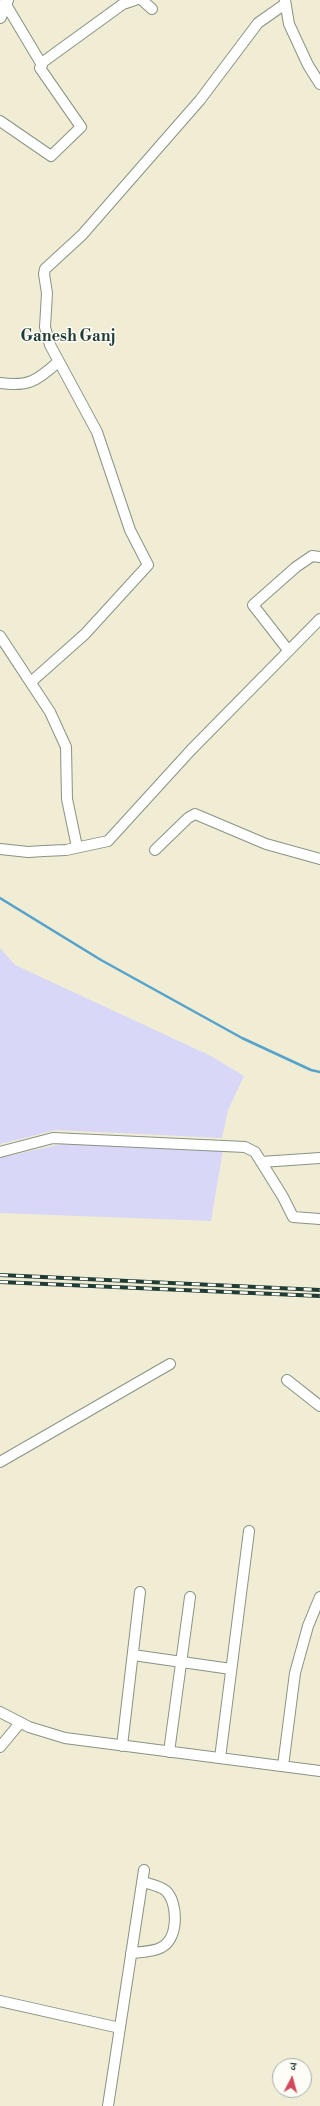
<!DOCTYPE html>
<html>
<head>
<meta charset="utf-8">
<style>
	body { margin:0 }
	#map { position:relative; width:320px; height:2106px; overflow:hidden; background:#f1ecd4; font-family:"Libre Bodoni","Noto Serif Devanagari",serif }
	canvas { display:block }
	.north { position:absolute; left:272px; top:2058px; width:40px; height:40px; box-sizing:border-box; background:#fdfcf7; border:1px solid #a4b0a9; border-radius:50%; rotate:6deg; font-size:11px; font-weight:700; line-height:16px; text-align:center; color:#1f3d34 }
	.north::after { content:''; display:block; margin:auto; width:14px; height:18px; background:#d1495b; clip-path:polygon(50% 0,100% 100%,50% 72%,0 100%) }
</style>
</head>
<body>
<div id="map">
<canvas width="320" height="2106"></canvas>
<div class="north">उ</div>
</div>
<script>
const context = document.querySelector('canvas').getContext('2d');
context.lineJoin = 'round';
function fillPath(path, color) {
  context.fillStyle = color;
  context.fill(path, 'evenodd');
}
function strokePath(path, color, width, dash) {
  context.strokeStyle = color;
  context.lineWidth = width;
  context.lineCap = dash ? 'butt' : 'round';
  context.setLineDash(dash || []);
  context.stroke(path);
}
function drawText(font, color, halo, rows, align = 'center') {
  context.font = font + ' "Libre Bodoni",serif';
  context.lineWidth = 3;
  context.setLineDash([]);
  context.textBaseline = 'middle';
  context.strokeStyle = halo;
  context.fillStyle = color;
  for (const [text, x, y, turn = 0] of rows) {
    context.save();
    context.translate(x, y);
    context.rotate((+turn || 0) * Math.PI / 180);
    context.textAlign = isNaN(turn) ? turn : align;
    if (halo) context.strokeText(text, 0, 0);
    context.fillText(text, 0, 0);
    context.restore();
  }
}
const built = new Path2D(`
	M0,948L15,965L211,1056L244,1076L228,1110L222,1138L56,1130L0,1144Z
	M66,1143L223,1150L211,1221L0,1213V1158Z`);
const stream = new Path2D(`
	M0,898L101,960L242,1038L311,1070L320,1072`);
const minor = new Path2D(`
	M142,0L152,9
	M285,0L289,24L308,65L320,84
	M5,3L42,65
	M0,121L51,156L81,127L40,68L43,62L123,4L135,0
	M0,383C28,387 37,381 58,362
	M0,636L50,712L66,747L67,799L77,847
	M288,650L253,605L296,567L312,556L320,557
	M31,682L85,634L148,565L130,530L97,432L50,345L45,327L47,293L44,274L45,269L82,235L200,100L258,23L285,4
	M0,849L28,852L44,851L66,850L108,841L191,750L320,619
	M155,850L188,818L195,814L266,844L320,859
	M0,1152L53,1138L245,1147L255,1152L283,1197L293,1217L320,1219
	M261,1162L320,1158
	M287,1380L320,1406
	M0,1462L170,1364
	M133,1655L231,1669
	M0,1712L29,1727L65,1738L320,1771
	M122,1746L140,1592
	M0,1747L20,1723
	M169,1752L190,1597
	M220,1758L249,1531
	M283,1766L295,1673L308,1626L320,1597
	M131,1953C140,1952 155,1952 162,1947C179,1938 178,1902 166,1891C161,1886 149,1884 143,1882
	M0,2001L120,2028
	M108,2106L144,1870`);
const major = new Path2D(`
	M0,17L7,0`);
const rail = new Path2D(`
	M0,1275L320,1290
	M0,1282L320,1296`);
const districtNames = [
	["Ganesh Ganj",68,337]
];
fillPath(built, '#d8d7f8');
strokePath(stream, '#53a3cd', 2.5);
strokePath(minor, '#889484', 12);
strokePath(major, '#889484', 14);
strokePath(minor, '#fff', 10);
strokePath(major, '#fff', 12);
strokePath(rail, '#1f3d34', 4);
strokePath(rail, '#fdfcf7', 2.5, [8]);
drawText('bold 16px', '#1f3d34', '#fdfcf7', districtNames);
</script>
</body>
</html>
